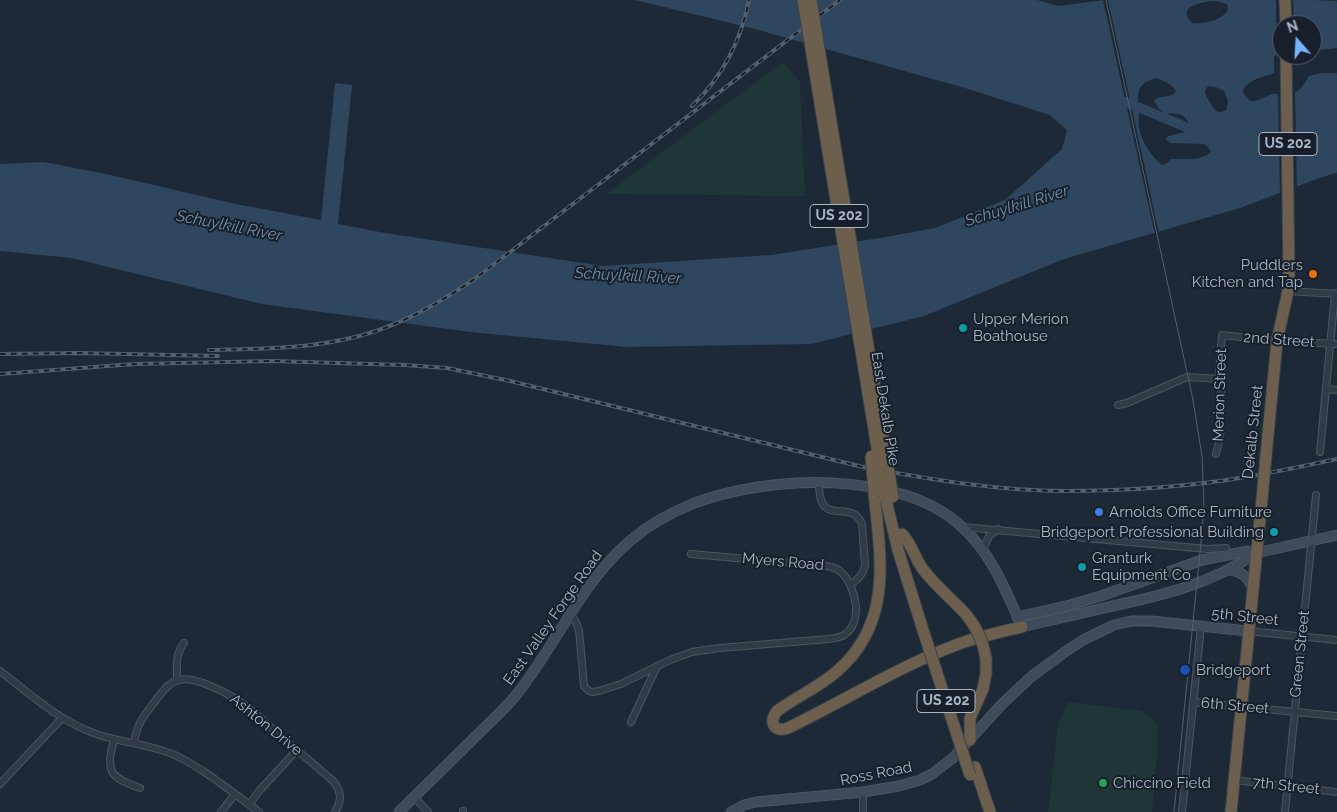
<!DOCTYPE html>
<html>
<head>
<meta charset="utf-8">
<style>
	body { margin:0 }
	#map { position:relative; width:1337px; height:812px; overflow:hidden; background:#1d2936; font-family:Raleway,sans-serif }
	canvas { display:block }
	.north { position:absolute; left:1272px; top:15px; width:50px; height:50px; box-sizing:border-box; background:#17202a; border:1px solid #525c68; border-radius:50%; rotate:341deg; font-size:14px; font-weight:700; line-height:20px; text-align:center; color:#aab6c4 }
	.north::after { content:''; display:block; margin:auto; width:18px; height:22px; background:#76b3fd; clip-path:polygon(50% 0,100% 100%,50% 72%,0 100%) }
</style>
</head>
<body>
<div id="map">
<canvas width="1337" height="812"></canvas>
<div class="north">N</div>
</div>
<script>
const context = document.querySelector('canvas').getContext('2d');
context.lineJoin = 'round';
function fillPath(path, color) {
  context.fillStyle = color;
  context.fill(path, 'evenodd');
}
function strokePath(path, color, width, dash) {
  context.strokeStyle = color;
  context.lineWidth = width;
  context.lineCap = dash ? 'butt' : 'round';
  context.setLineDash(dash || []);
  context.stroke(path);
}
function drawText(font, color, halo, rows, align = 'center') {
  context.font = font + ' Raleway,sans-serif';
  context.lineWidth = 4;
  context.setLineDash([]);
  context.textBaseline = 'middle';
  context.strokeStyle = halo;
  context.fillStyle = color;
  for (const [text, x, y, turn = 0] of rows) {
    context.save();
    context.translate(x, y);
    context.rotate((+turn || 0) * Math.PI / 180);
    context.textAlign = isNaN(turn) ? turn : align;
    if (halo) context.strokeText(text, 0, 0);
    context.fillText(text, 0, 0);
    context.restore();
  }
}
const green = new Path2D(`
	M783,62L800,82L805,196L606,194Z
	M1069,702L1141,711L1157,723V754L1152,812H1048L1058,724Z`);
const water = new Path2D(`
	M635,0H1037L1058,6L1105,0H1313L1337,1V48L1312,51V25H1282V54H1277L1274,57V73C1262,78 1250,78 1243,90L1244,94L1250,101C1259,102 1264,96 1273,94C1277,93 1280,95 1285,94C1299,93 1302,88 1309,76L1322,73H1337V173L1322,177L1240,208L1064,259L924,316L811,344L626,347L470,332L262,304L71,258L0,251V164L44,162L106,174L236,204L321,220L335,83L352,85L338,224L385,233L603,266L771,255L880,238L935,228L1005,200L1062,149L1067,130L1050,115L965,88L751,28ZM1216,1L1227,4L1228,10C1221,21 1204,24 1192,23C1192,22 1187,17 1187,16C1183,4 1209,1 1216,1ZM1156,78C1164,81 1173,84 1176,92C1170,99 1161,94 1154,100L1158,108L1166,114C1181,113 1183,113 1191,127L1185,132L1168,136L1166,140L1171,143L1204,144L1207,146L1211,151C1204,162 1182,158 1171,159L1167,163L1162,165C1151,156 1142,142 1139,128C1138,123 1139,118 1139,112C1138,95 1134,84 1156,78ZM1208,86L1216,87L1224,91L1228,101L1226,110C1223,111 1221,113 1218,112C1213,109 1205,95 1205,90Z`);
const pier = new Path2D(`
	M1103,0H1108L1145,168L1159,234L1155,235Z
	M1276,0H1293L1294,25H1282L1283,56L1277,57Z
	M1295,90L1297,189L1280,196L1278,91L1285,92Z`);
const river = new Path2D(`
	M1126,102L1200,133`);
const street = new Path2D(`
	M1288,291L1337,294
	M1326,389L1337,390
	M1118,405L1127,403L1187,377L1220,379
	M1320,452L1335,293
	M1216,454L1220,439L1221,420L1222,396L1219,374L1222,335L1277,341L1337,344
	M819,483C819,531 850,496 862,524L865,565C863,575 858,579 850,585
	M962,527L1208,549L1226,548
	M983,550L989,536L998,529
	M571,614L576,622L579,630L584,686L589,691L592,692L599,691L621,684L670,660L692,652L720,648L829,639C834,638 839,638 844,635C864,622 856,586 841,572C837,568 832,567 827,566L691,554
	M1248,631L1337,640
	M0,671C30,694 59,721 96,734C122,743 151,744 177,756C207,771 233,793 259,812
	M177,680C177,667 175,654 184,643
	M1193,702L1337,716
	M631,722L657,666
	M114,739C106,771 108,777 140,788
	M134,743C137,723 144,716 156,700C162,692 168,683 179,680C194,676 223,691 236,699C250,708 262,720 275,731C294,748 314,764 333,781C342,791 342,801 335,812
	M1234,780L1337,792
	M0,784L62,718
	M414,797L428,812
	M249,805L259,791L297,750
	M221,812L235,794
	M463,812V811
	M863,812V792
	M1182,812L1201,626
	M1285,812L1316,495`);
const secondary = new Path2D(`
	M1226,570C1240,570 1247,576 1253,588
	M1017,617L1070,605L1101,596L1202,560L1248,551L1256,553
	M399,812C424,787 449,763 473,739C488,724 504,710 517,694C557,644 581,582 631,540C649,525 670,513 692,504C766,475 900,469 962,527C992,554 1006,591 1022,627C1051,620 1080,614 1108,607C1160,596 1212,584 1256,553L1337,535
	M731,812L744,805L756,802L863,792L899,786L920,780L932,774L953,758L1003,703L1032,676L1065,652L1083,640L1114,625L1131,621H1151L1248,631`);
const highway = new Path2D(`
	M1285,0L1286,25
	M1266,456L1277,341L1288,291L1289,276L1286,55
	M874,493C881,559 893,625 835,673C817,688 796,697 777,711C768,722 774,733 788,728C844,701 898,667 956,645C977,637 1000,632 1022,627
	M885,496L898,550L922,627
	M902,534C912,544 914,556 922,568C933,583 947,595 960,608
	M970,740V718L983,689L986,674V659
	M975,767L990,812
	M1231,812L1262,499`);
const tram = new Path2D(`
	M1106,0L1193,400L1202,456L1204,506L1201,542L1174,812`);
const rail = new Path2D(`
	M692,106C722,77 741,41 749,0
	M209,350C254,349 298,349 342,340C391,331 435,306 476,278L840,0
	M0,354L79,353L218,356
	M0,374L135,364L272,361L404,365L447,368L510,381L867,468C931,479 997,491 1063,491C1125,491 1189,487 1252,476C1280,471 1309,465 1337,459`);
const highwayBridge = new Path2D(`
	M803,0L885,496
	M811,0L893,497
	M871,456L874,493
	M1262,499L1266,456
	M960,608C975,623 983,639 986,659
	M922,627L970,775`);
const markers = [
	[1313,274,5,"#e8710a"],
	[963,328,5,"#0f9aa8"],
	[1099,512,5,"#3f7fe0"],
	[1274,532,5,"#0f9aa8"],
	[1082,567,5,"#0f9aa8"],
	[1185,670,6,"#1a4fb4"],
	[1103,783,5,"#2e9e5b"]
];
const shields = [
	[1288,144,58],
	[839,216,58],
	[946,701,58]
];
const shieldNames = [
	["US 202",1288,144],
	["US 202",839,216],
	["US 202",946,701]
];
const poiNames = [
	["Puddlers",1303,265,"right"],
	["Kitchen and Tap",1303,282,"right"],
	["Upper Merion",973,319],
	["Boathouse",973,336],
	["Arnolds Office Furniture",1109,512],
	["Bridgeport Professional Building",1264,532,"right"],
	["Granturk",1092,558],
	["Equipment Co",1092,575],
	["Bridgeport",1196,670],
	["Chiccino Field",1113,783]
];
const streetNames = [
	["2nd Street",1279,340,4],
	["Merion Street",1220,395,-88],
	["East Dekalb Pike",885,409,81],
	["Dekalb Street",1253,432,-84],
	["Myers Road",783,562,5],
	["5th Street",1245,617,6],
	["East Valley Forge Road",553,618,-55],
	["Green Street",1300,654,-84],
	["6th Street",1235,706,5],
	["Ashton Drive",266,725,39],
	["Ross Road",876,774,-11],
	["7th Street",1286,786,6]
];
const waterNames = [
	["Schuylkill River",1017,206,-17],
	["Schuylkill River",229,226,11],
	["Schuylkill River",628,276,3]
];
fillPath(green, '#1f3637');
fillPath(water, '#2f465f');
fillPath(pier, '#1d2936');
strokePath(river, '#2f465f', 10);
strokePath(street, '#4c5662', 8);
strokePath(secondary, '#4c5662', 11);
strokePath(highway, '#39434e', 13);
strokePath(street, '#313b46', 6);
strokePath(secondary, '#3f4a5a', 9);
strokePath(highway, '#6d5f4d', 11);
strokePath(tram, '#525f6e', 1);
strokePath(rail, '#525f6e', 4);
strokePath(rail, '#17202a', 2, [5.5]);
strokePath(highwayBridge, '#39434e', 13, []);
strokePath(highwayBridge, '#6d5f4d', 11);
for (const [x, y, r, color] of markers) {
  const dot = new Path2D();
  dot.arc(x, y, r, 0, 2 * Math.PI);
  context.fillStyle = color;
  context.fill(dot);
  strokePath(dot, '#17202a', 2);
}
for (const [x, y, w] of shields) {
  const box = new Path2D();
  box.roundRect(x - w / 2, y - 11.5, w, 23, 4);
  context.fillStyle = '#17202a';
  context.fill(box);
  strokePath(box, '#aab6c4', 1);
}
drawText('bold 14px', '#aab6c4', null, shieldNames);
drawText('15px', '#aab6c4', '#17202a', poiNames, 'left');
drawText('15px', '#aab6c4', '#17202a', streetNames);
drawText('italic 16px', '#718eaf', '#17202a', waterNames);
</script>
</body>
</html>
